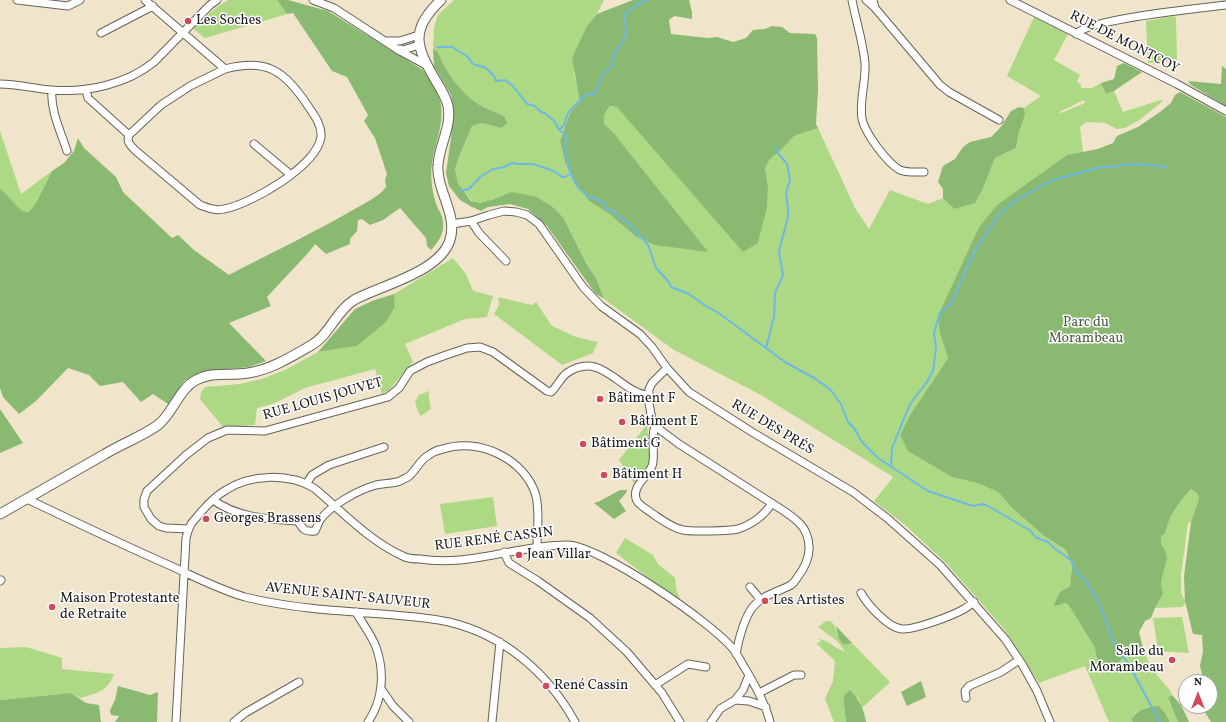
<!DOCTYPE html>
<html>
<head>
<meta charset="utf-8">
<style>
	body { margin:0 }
	#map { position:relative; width:1226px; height:722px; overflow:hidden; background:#f0e5ca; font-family:Vollkorn,serif }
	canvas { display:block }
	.north { position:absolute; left:1178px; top:674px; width:40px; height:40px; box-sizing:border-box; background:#fff; border:1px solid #a4a4a4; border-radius:50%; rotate:0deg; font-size:11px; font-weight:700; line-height:16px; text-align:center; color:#1c1c1c }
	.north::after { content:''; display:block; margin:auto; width:14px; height:18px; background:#d1495b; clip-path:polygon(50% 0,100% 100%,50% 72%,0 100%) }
</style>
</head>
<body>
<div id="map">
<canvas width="1226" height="722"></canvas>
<div class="north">N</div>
</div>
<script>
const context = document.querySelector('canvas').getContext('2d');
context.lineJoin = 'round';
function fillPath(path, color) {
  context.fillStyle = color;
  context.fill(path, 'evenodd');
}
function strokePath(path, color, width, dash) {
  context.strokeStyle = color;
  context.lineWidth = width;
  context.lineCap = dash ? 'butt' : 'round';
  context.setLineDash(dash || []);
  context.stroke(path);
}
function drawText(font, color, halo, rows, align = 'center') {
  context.font = font + ' Vollkorn,serif';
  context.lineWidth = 3;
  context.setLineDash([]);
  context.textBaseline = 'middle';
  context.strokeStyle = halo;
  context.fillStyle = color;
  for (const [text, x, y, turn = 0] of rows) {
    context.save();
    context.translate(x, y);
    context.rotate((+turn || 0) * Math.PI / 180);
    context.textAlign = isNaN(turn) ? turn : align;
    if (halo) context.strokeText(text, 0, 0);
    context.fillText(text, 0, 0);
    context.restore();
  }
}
const green = new Path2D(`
	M228,0H277L287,14L205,38L192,28L217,7Z
	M454,0H604L597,14L587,26L574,74L580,97V102L570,113L560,141L565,162L574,182L589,201L608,213L635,236L612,131L604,124V115L610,106L617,107L758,243L767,208L768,186L765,168L770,159L780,151L794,136L818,128L855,208L869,229L890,190L928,204L943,198L954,209L984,186L995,158L1016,148L1019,132L1025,115L1024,108L1041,96L1007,76L1034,17L1068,34L1054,60L1080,75L1077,81L1081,85V88H1092L1101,83L1106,94L1114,91L1123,112L1161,100L1163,101L1138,121L1125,128L1117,129L1105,123L1086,122L1080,127L1083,152L1067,155L998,205L979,227L940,334L948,358L910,415L900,435L909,451L952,477L977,483L998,492L1012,508L1044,536L1066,550L1072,566L1070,586L1060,592L1053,606L1060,605L1065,603L1068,604L1095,648L1096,656L1126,654L1130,644L1143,648C1146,659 1154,671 1161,680C1165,685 1170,688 1172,695L1168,699L1178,722H1170L1165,713L1147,707L1135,713L1131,720L1133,722H1109L1085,666L1039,683L1004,629L946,563L905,525L874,501L893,477L761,395L674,350L604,299L596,278L586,263L563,217L553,207L537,197L494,199L480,203L472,201L458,183L455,169L460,154L472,126L482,123L501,128L504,116C496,112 486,109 478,104C461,93 445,71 438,52L433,49L434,27L438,15ZM1084,100L1085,103L1061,113L1059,112Z
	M1175,16L1176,19L1177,60L1148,63L1146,21Z
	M0,131L21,194L52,171L36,203L29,212L22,211L0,188Z
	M453,258L466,274L473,291L493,296L487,317L465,319L405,344L413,362L389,390L382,394L375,369L305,388L273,404L257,408L255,425L223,427L200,399L201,392L205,387L240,384L262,379L287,369L318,352L356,346L386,322L395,307L394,294Z
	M498,297L532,305L536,302L552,326L576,337L598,342L593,353L562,365L494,314L499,305Z
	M429,391V398L431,409L421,416L418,412L415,402L419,395Z
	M647,424L650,462L648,469L634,483L619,460Z
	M1191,489L1198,494L1199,499L1191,522L1188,523L1181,575V593L1186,603L1182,607L1155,608L1163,594L1161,582L1167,559L1166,552L1161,543V536L1165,534C1169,516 1178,503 1191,489Z
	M493,497L497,526L445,534L440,504Z
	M625,538L653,555L658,564L675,578L676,588L680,599L647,577L616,553Z
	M1182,617L1189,653L1158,651L1153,618Z
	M826,621H831C838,629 837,637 844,645L852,643L890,682L862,708L858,697L844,705L846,722H834L825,699L833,681L835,661L816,643L821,642L819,639C830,640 835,650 845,651L836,640L818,627Z
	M26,647L62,658V669L114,674C107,692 97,693 80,698L71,693L0,700V648Z`);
const forest = new Path2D(`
	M277,0H288L328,11L423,70C430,80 439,93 441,105C444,125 435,143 432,163C430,176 432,193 437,206C438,209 441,213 442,217C446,231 440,240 431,250L427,246L426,238L400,208L383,220L370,225L362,219L358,220L357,231L350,239V244L326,254L315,244L309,252L267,297L271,306L229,323L266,361L249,367L200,372L184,381L168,404L153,394L141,402L123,382L100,386L89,375L68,368L36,401L19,414L3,397L0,388V188L22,211L29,212L36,203L52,171L64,163L74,151L78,138L84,148L116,177L123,192L172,238L178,235L194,250L229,275C271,253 313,233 353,210C363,204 379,197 386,187L385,180L387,174L375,138L364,121L368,115L347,77L332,71L293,13L287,14Z
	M633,0H689L692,12V19L674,16L669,20L671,34L708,38L717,37L733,42L746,38L753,30L765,29L772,26L782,27L790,33L815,34L817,38L818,90L816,124L818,128L794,136L780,151L770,159L765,168L768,186L767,208L758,243L743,252L617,107L610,106L604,115V124L612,131L708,252L655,245L635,236L608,213L589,201L574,182L565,162L560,141L570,113L580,102L572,58L587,26L597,14Z
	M433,49L438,52C445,71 461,93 478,104C486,109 496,112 504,116L507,123L501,128L482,123L472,126L460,154L455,169L458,183L471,201L480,203L494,199L512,192L537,197L553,207L563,217L586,263L596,278L604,299L595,293L547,226L528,209L510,204L488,207L481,211L472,207L460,200L449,186L446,173L451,138L454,110L451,95L434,66Z
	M1124,63L1142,72L1114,91L1106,94L1101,83L1114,79L1117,66Z
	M1222,66L1226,69V106L1191,85L1188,81L1221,84Z
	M1180,92L1226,117V722H1211L1201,706H1210V682H1202L1203,679L1200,666L1203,652L1202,635L1193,634L1185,601L1184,576L1191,522L1199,499L1198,494L1191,489C1178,503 1169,516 1165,534L1161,536V543L1166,552L1167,559L1161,582L1163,594L1155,608L1151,618L1145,621L1139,632L1143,648L1130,645C1126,655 1120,663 1110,669L1101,665L1096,656L1095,648L1068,604L1065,603L1060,605L1053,606L1060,592L1070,586L1072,566L1066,550L1044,536L1012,508L998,492L977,483L952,477L908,451L900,435L910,415L948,358L940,334L938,316L979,227L997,205L1067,155L1098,149L1113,143L1117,136L1138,127L1160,112L1171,103L1175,95Z
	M1019,107L1024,108L1025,115L1019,132L1016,148L995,158L984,186L975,203L954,209L943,198V189L938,182L943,166L955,159L963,147L970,142L991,137L1000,128L1011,111Z
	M394,294L395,307L386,322L362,342L356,346L318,352L355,309L372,301Z
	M0,409L23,443L0,453Z
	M620,490H627L626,493L619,501L626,511L614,519L594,503L600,501Z
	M836,626L852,643L844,645L839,639Z
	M921,681L926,697L907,706L901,692Z
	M118,686L150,695L158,692L157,722H115L119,716L111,715L110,710L115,700Z
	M850,690C859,699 864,709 866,722H846L844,705V695Z
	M71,693L86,703L99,705L101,722H0V700Z
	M1172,695L1181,705L1189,722H1178L1168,698Z
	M1159,706L1165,713L1170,722H1133L1131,720C1137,709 1147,707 1159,706Z`);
const stream = new Path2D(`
	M437,47H452L467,56L473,64L486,68L494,76L496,81L505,80L512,85L527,104L535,106L541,112L545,113L555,122L559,130L565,134L566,138L565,151L567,154C566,161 573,183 579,188C582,192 585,192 588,197C597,199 604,199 606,209L613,211L632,227L648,245L656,268L669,282L671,287L689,294L703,304L720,314L785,362L814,378L830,389L841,404L848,422L854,428L862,442L878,458L928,491L973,506L982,504L988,506L1031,531L1035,537L1048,542L1054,548L1072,561L1077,573L1084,578L1098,601L1115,645L1128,663L1160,722
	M559,130L564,125L568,113L586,94L591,95L595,94L603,73L612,67L615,52C620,48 627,36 626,29C626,22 623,19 626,13C633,9 639,2 647,0
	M460,191L469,189L480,177L493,169L504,167L512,163L518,164H533L554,171L562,177H565L571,173
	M766,348L774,317L775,293L783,275L779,251L788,217V209L786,193L790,180L789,174L787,164L778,153L777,147
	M891,466L892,448L910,404L927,382L933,371L936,348L934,333L940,313L951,304L975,250L1000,213L1018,199L1050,181L1101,167H1112L1122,165L1139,164L1166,167`);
const minor = new Path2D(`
	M17,0L68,6L80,0
	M145,0L225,69C267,58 285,71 308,106C314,115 322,125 321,137C317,166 251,204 224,209C216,211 208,208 200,205L136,151C131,146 126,142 129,135L161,105L190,86L225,69
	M313,0L334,8L400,51L426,65
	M852,0C856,21 863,42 865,63C866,82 859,101 862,119C865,133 887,163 900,170C907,173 916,172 924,172
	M866,0L875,8
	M873,0L875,8L940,85L949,92L999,120
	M1010,0L1177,84L1226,111
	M101,33L153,6
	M1076,34C1088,19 1202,8 1226,5
	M386,41H400L419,35
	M400,49V51L419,45
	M0,84C18,84 35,89 52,90C87,93 127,84 154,62L210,5L217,0
	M86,89L88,98L129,135
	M52,90C50,110 61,132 67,151
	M254,144L291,175
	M471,221L479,233L506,261
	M452,224L471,221L489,215L504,211L516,212L527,215L539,224L583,287L601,306L640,334L652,347L667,368L689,392L752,432L853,492L887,518L940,565L1005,639L1022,664L1037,691L1050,722
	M667,368L652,383L649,389V403L652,420L655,426L679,444L784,511C792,517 802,523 806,533C813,549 807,565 797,578C795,581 794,583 791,585C778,592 762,595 752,608C743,621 739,638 736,654
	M655,426C650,440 656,455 652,466C648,477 630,487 637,501C640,506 648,510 653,514C662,520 672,528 683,530C693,532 729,531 738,529C751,525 765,515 772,503
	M307,483L312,475L329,465L384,447
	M27,499C75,522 123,545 171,566C195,577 220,590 245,597C289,608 337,611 382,614C404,616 427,617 449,622C504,635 548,673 575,722
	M213,500C238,518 268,519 298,521C303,530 305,532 315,531C317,528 318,523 320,520C331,505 358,490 376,485C385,483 392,484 400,481C403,479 406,478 408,477C416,471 420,459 429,455C433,452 438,450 443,449C478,437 526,459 536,496C540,513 537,531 537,548
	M189,529L166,528L159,526L151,519L144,507V499L147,491L186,455L208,438L227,430L265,431L388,397L399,388L410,371L427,362L446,355L467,348L480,347L493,352L547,391L551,392C557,387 560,378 567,373C602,349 620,394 649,395
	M504,552L509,563L538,581L590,618L627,652L662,693L680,722
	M0,581L1,580
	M750,587L761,600
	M861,593C867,604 888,628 902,629C914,630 952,616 964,609C967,607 971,605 974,602
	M356,612C362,623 371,634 376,647C385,672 383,700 368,722
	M655,685L688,664L706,667
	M382,690L393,706L409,722
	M759,693L794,675H801
	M966,698L965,691L969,686L1001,672L1019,660
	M735,700L749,701L766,707
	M176,722L186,538C187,534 189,528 191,524C194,520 198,516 201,512C208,504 217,495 226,490C251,474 289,473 314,488C343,512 370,542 405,557C410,559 416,559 420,559C469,567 518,545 567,545C599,545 713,623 734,650C737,654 740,660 743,665C754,683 765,702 770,722
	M234,722L245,713L299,682
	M492,722L500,642
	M711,722L720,709L735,700L743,690L749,675`);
const major = new Path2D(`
	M0,514C35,494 70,474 105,454C121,444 143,436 158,425C173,413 179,389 196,380C212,371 231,376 248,373C270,370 291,357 310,346C329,336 336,311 354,300C382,285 440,272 450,240C458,214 436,190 438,165C439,145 452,127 448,106C446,97 441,89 436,81C416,47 409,30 441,0`);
const markers = [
	[188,21,4,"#d1495b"],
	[600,399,4,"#d1495b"],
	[622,422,4,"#d1495b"],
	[583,444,4,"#d1495b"],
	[604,475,4,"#d1495b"],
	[206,519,4,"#d1495b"],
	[519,555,4,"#d1495b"],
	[765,601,4,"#d1495b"],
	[52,607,4,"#d1495b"],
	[1172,660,4,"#d1495b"],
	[546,686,4,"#d1495b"]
];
const poiNames = [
	["Les Soches",196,21],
	["Bâtiment F",608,399],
	["Bâtiment E",630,422],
	["Bâtiment G",591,444],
	["Bâtiment H",612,475],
	["Georges Brassens",214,519],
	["Jean Villar",527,555],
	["Maison Protestante",60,599],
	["de Retraite",60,615],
	["Les Artistes",773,601],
	["Salle du",1164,652,"right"],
	["Morambeau",1164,668,"right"],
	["René Cassin",554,686]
];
const streetNames = [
	["RUE DE MONTCOY",1124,43,27],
	["RUE LOUIS JOUVET",323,400,-16],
	["RUE DES PRÉS",772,428,31],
	["RUE RENÉ CASSIN",494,540,-7],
	["AVENUE SAINT-SAUVEUR",348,597,6]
];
const parkNames = [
	["Parc du",1086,323],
	["Morambeau",1086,339]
];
fillPath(green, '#add985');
fillPath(forest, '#8ab972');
strokePath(stream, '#6eb8e6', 2);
strokePath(minor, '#666259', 9);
strokePath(major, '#666259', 11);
strokePath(minor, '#fff', 7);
strokePath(major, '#fff', 9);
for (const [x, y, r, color] of markers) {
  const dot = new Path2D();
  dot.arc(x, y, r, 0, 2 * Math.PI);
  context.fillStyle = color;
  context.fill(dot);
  strokePath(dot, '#fff', 1.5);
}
drawText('14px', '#1c1c1c', '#fff', poiNames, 'left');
drawText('14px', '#1c1c1c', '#fff', streetNames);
drawText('14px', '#4f5e41', '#fff', parkNames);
</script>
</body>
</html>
